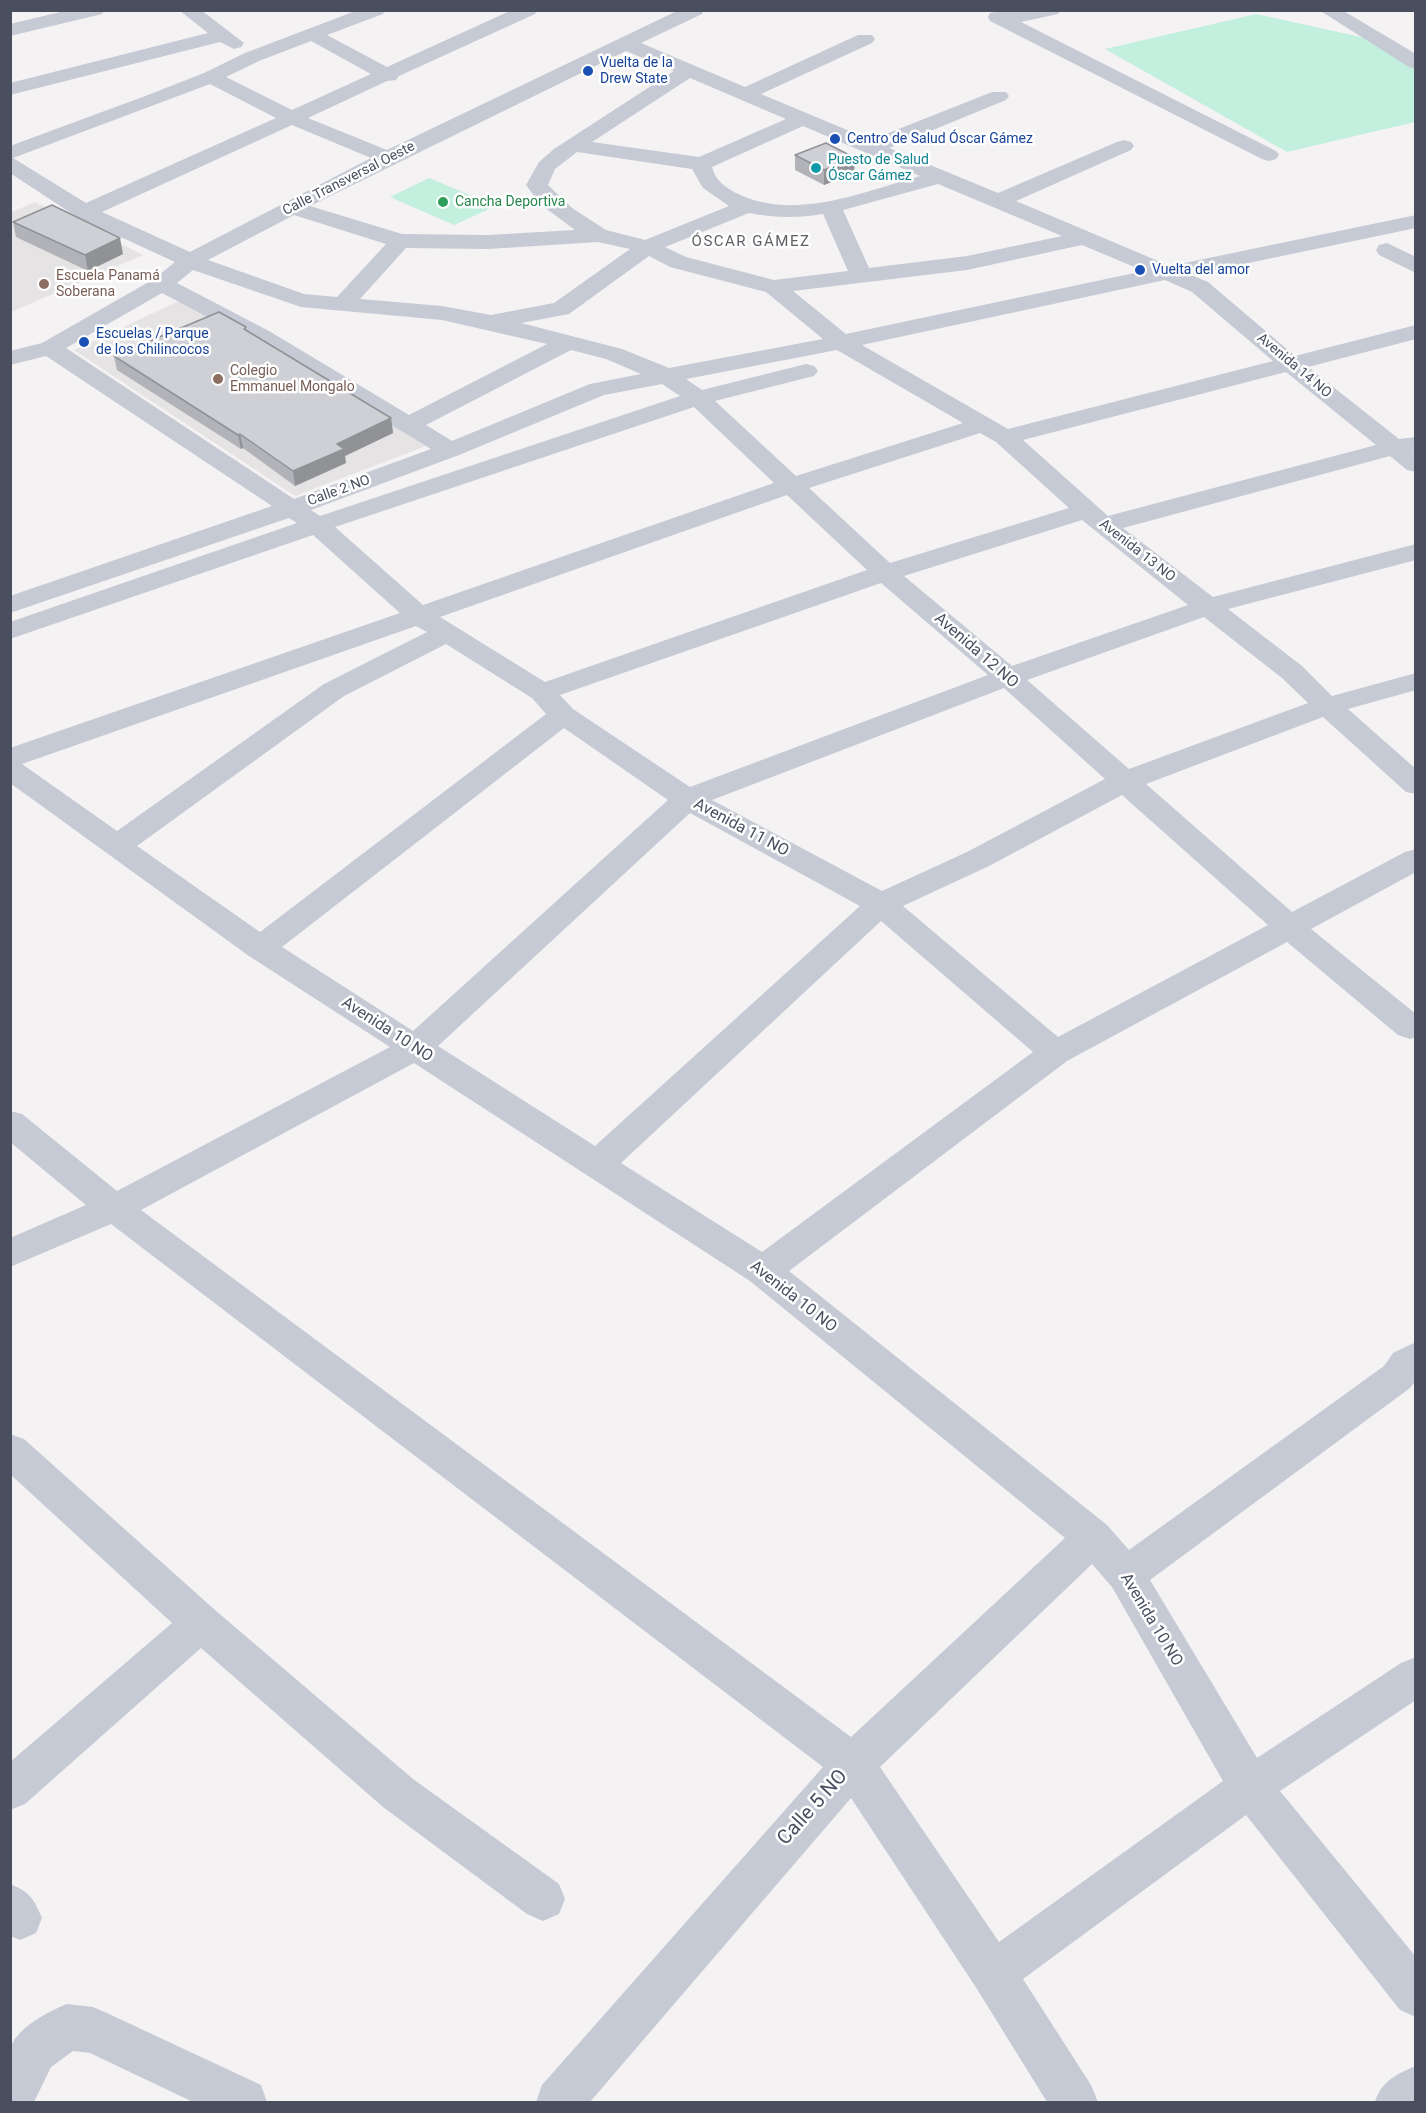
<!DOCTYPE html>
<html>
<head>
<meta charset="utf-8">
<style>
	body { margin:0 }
	#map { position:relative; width:1426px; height:2113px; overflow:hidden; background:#f4f2f2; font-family:Roboto,sans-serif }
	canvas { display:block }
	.frame { position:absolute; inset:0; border:12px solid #4a4f5f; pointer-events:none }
</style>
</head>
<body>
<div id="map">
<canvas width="1426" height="2113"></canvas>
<div class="frame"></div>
</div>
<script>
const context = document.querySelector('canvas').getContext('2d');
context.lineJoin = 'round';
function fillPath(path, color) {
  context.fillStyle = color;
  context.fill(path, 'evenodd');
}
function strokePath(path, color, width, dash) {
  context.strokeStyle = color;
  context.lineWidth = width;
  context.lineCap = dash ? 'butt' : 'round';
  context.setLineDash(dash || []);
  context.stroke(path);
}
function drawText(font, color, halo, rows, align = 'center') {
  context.font = font + ' Roboto,sans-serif';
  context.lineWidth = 5;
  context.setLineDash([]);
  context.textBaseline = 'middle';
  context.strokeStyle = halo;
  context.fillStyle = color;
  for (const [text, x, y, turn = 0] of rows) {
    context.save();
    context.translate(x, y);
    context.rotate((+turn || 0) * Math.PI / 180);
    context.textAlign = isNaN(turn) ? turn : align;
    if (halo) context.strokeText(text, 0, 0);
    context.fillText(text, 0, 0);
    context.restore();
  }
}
const education = new Path2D(`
	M35,202L143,255L11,312L10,213Z
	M181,300L278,355L426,446L295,496L74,350Z`);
const green = new Path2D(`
	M1256,14L1375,40L1415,69V122L1287,152L1105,49Z
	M429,178L496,206L454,225L390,197Z`);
const minor = new Path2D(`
	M69,10H104L102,14L10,36V24Z
	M179,10H201L244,43L241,47L234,49L220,42L10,95V83L208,33Z
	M358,10H385L383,14L327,35L387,67L512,10H537L535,14L399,76L396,80L387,81L308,118L387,150L679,10H704L702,14L641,43L745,87L858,35H872L875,39L872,43L761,94L871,140L992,92H1006L1009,96L1006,100L889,148L998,193L1117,142L1124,140L1131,142L1134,146L1131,150L1016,201L1170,266L1416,215V228L1191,275L1208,282L1295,356L1416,325V339L1308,367L1399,439L1416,437V449L1413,450L1416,452V472L1407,470L1390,456L1123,528L1213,597L1416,544V560L1228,609L1302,666L1332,696L1416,673V690L1348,709L1416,769V794L1406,792L1323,717L1146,784L1292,912L1405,852L1416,849V872L1311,929L1416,1014V1037L1410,1039L1398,1035L1287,942L1067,1061L789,1271L1107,1525L1129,1550L1384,1366L1393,1353L1416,1342V1380L1410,1388L1150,1580L1257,1758L1401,1663L1416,1657V1700L1280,1791L1416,1957V2017L1400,2010L1246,1815L1023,1979L1091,2085L1098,2102H1047L977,1989L851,1798L590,2102H536L542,2085L823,1767L111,1224L10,1267V1238L86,1205L10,1142V1111L22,1114L117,1191L390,1047L249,956L10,783V748L400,613L313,535L10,639V622L297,523L289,518L10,613V596L272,506L46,356L10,365V351L42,343L154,279L175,262L77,217L10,173V146L148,95L204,73L245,53ZM311,41L371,74L292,110L226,77L259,61ZM626,51L674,71L554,149L539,162L526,185L540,204L575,230L488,235L402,234L310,206ZM690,78L786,119L699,157L592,142ZM210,84L276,118L86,203L13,158ZM292,125L371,158L190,252L102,212ZM803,126L920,176C863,192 793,222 736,193C725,187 715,180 712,167ZM577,152L692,169L703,188L729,206L645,240L606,230L572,208L548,185L555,169ZM938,184L1062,236L967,256L869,268L843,210ZM749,213C775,218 798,218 823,214L848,271L774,280L686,257L665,247ZM294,215L386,244L337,297L304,294L208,260ZM598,242L630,249L554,303L491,315L442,306L360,299L406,248L488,249ZM1082,245L1144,271L846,334L793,291L967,270ZM649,256L670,267L766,292L823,339L669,368L622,349L521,323L569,314ZM193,270L301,307L442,320L547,344L409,415L269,331L177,283ZM1165,280L1192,292L1273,361L1008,429L862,345ZM162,293L253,341L431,449L294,499L66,348ZM571,350L606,359L641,374L590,384L452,441L426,425ZM837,350L963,423L796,476L715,401L814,376L818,371L814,366L806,364L702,390L686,379ZM1286,372L1376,445L1108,516L1023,440ZM662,384L680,396L320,516L311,510L459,455L604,395ZM694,407L774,483L423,605L335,527ZM980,433L996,442L1069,508L890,563L809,488ZM787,495L867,570L545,682L440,617ZM1082,520L1188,605L1012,666L904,576ZM881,583L988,675L690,787L573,709L560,695ZM1204,617L1282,678L1308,703L1129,769L1027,680ZM416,626L427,632L324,684L117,831L22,764ZM446,644L532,698L546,714L260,932L137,846L344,696ZM1004,688L1105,779L967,852L882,891L712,800ZM564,728L668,800L413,1031L282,947ZM1122,795L1268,925L1058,1037L903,906L989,866ZM690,813L860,906L595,1146L438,1046ZM881,921L1033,1052L762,1252L621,1163ZM414,1063L750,1281L1065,1538L851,1737L141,1210ZM1092,1564L1112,1587L1223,1781L999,1942L880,1767Z
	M1022,10H1060L1058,14L1021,22L1276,151L1279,155L1276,159L1269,161L1262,159L990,21L988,17L990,13C1001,10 1011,13 1022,10Z
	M1319,10H1342L1416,54V69L1409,67Z
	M1387,243L1416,257V273L1379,255L1376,250L1379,245Z
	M10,1434L24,1439L215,1610L413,1779L559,1884L565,1899L559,1914L543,1921L527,1914L383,1807L201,1648L25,1804L10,1810V1762L172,1623L10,1474Z
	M10,1884C30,1892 34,1899 42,1918L36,1933L20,1940L10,1936Z
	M67,2004L93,2007L109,2014L261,2085L267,2102H193L90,2053L73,2051L51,2067L34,2102H10C10,2086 7,2066 10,2050C15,2028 48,2012 67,2004Z
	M1416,2066V2102H1375C1381,2082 1396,2074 1416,2066Z`);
const wall = new Path2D(`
	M795,155L855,158L854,173L824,185L795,170Z
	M13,222L123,254L88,271L16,237Z
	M246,327L247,330L391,418L393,433L345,456L346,463L295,486L243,448L241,449L117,370L114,356Z`);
const shadedWall = new Path2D(`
	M855,158L854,173L824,185V170Z
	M120,238L123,254L88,271L85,255Z
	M391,418L393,433L345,456L346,463L295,486L293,471L337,444Z
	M240,434L243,448L241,449L238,435Z`);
const building = new Path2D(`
	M826,143L855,158L824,170L795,155Z
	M52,205L120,238L85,255L13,222Z
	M219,312L246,327L244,329L391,418L337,444L344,449L293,471L240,434L238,435L114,356Z`);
const markers = [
	[588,71,6,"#1a4fb4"],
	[835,139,6,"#1a4fb4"],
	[816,168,6,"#0f9aa8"],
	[443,202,6,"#2e9e5b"],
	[1140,270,6,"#1a4fb4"],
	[44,284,6,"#8d6e63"],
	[84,342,6,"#1a4fb4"],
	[218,379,6,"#8d6e63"]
];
const farTransitnames = [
	["Vuelta de la",600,63],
	["Drew State",600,79],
	["Centro de Salud Óscar Gámez",847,139],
	["Vuelta del amor",1152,270],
	["Escuelas / Parque",96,334],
	["de los Chilincocos",96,350]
];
const farCulturenames = [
	["Puesto de Salud",828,160],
	["Óscar Gámez",828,176]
];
const farStreetnames = [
	["Calle Transversal Oeste",349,179,-27],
	["Avenida 14 NO",1294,366,40],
	["Calle 2 NO",339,491,-20],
	["Avenida 13 NO",1137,551,38]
];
const farLeisurenames = [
	["Cancha Deportiva",455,202]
];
const farEducationnames = [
	["Escuela Panamá",56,276],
	["Soberana",56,292],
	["Colegio",230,371],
	["Emmanuel Mongalo",230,387]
];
const farNeighbourhoodnames = [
	["ÓSCAR GÁMEZ",751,242]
];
const streetNames = [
	["Avenida 12 NO",976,651,41],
	["Avenida 11 NO",741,828,28],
	["Avenida 10 NO",387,1030,33],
	["Avenida 10 NO",793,1297,38],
	["Avenida 10 NO",1151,1620,59]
];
const nearStreetnames = [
	["Calle 5 NO",813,1808,-48]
];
fillPath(education, '#e5e3e4');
fillPath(green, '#c3efdf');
fillPath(minor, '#c6cad5');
fillPath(wall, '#b2b3b8');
fillPath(shadedWall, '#919296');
fillPath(building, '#cfd0d6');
strokePath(building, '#919296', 1.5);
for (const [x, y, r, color] of markers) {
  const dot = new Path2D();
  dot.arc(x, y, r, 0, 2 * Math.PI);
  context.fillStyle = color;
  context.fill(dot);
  strokePath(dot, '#fff', 2);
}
drawText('14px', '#164399', '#fff', farTransitnames, 'left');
drawText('14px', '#0d838f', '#fff', farCulturenames, 'left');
drawText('14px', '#4a4f5f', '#fff', farStreetnames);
drawText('14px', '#27864d', '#fff', farLeisurenames, 'left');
drawText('14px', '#785e54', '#fff', farEducationnames, 'left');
context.letterSpacing = '1.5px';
drawText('15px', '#5e6066', '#fff', farNeighbourhoodnames);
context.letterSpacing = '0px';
drawText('16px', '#4a4f5f', '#fff', streetNames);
drawText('20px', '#4a4f5f', '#fff', nearStreetnames);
</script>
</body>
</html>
